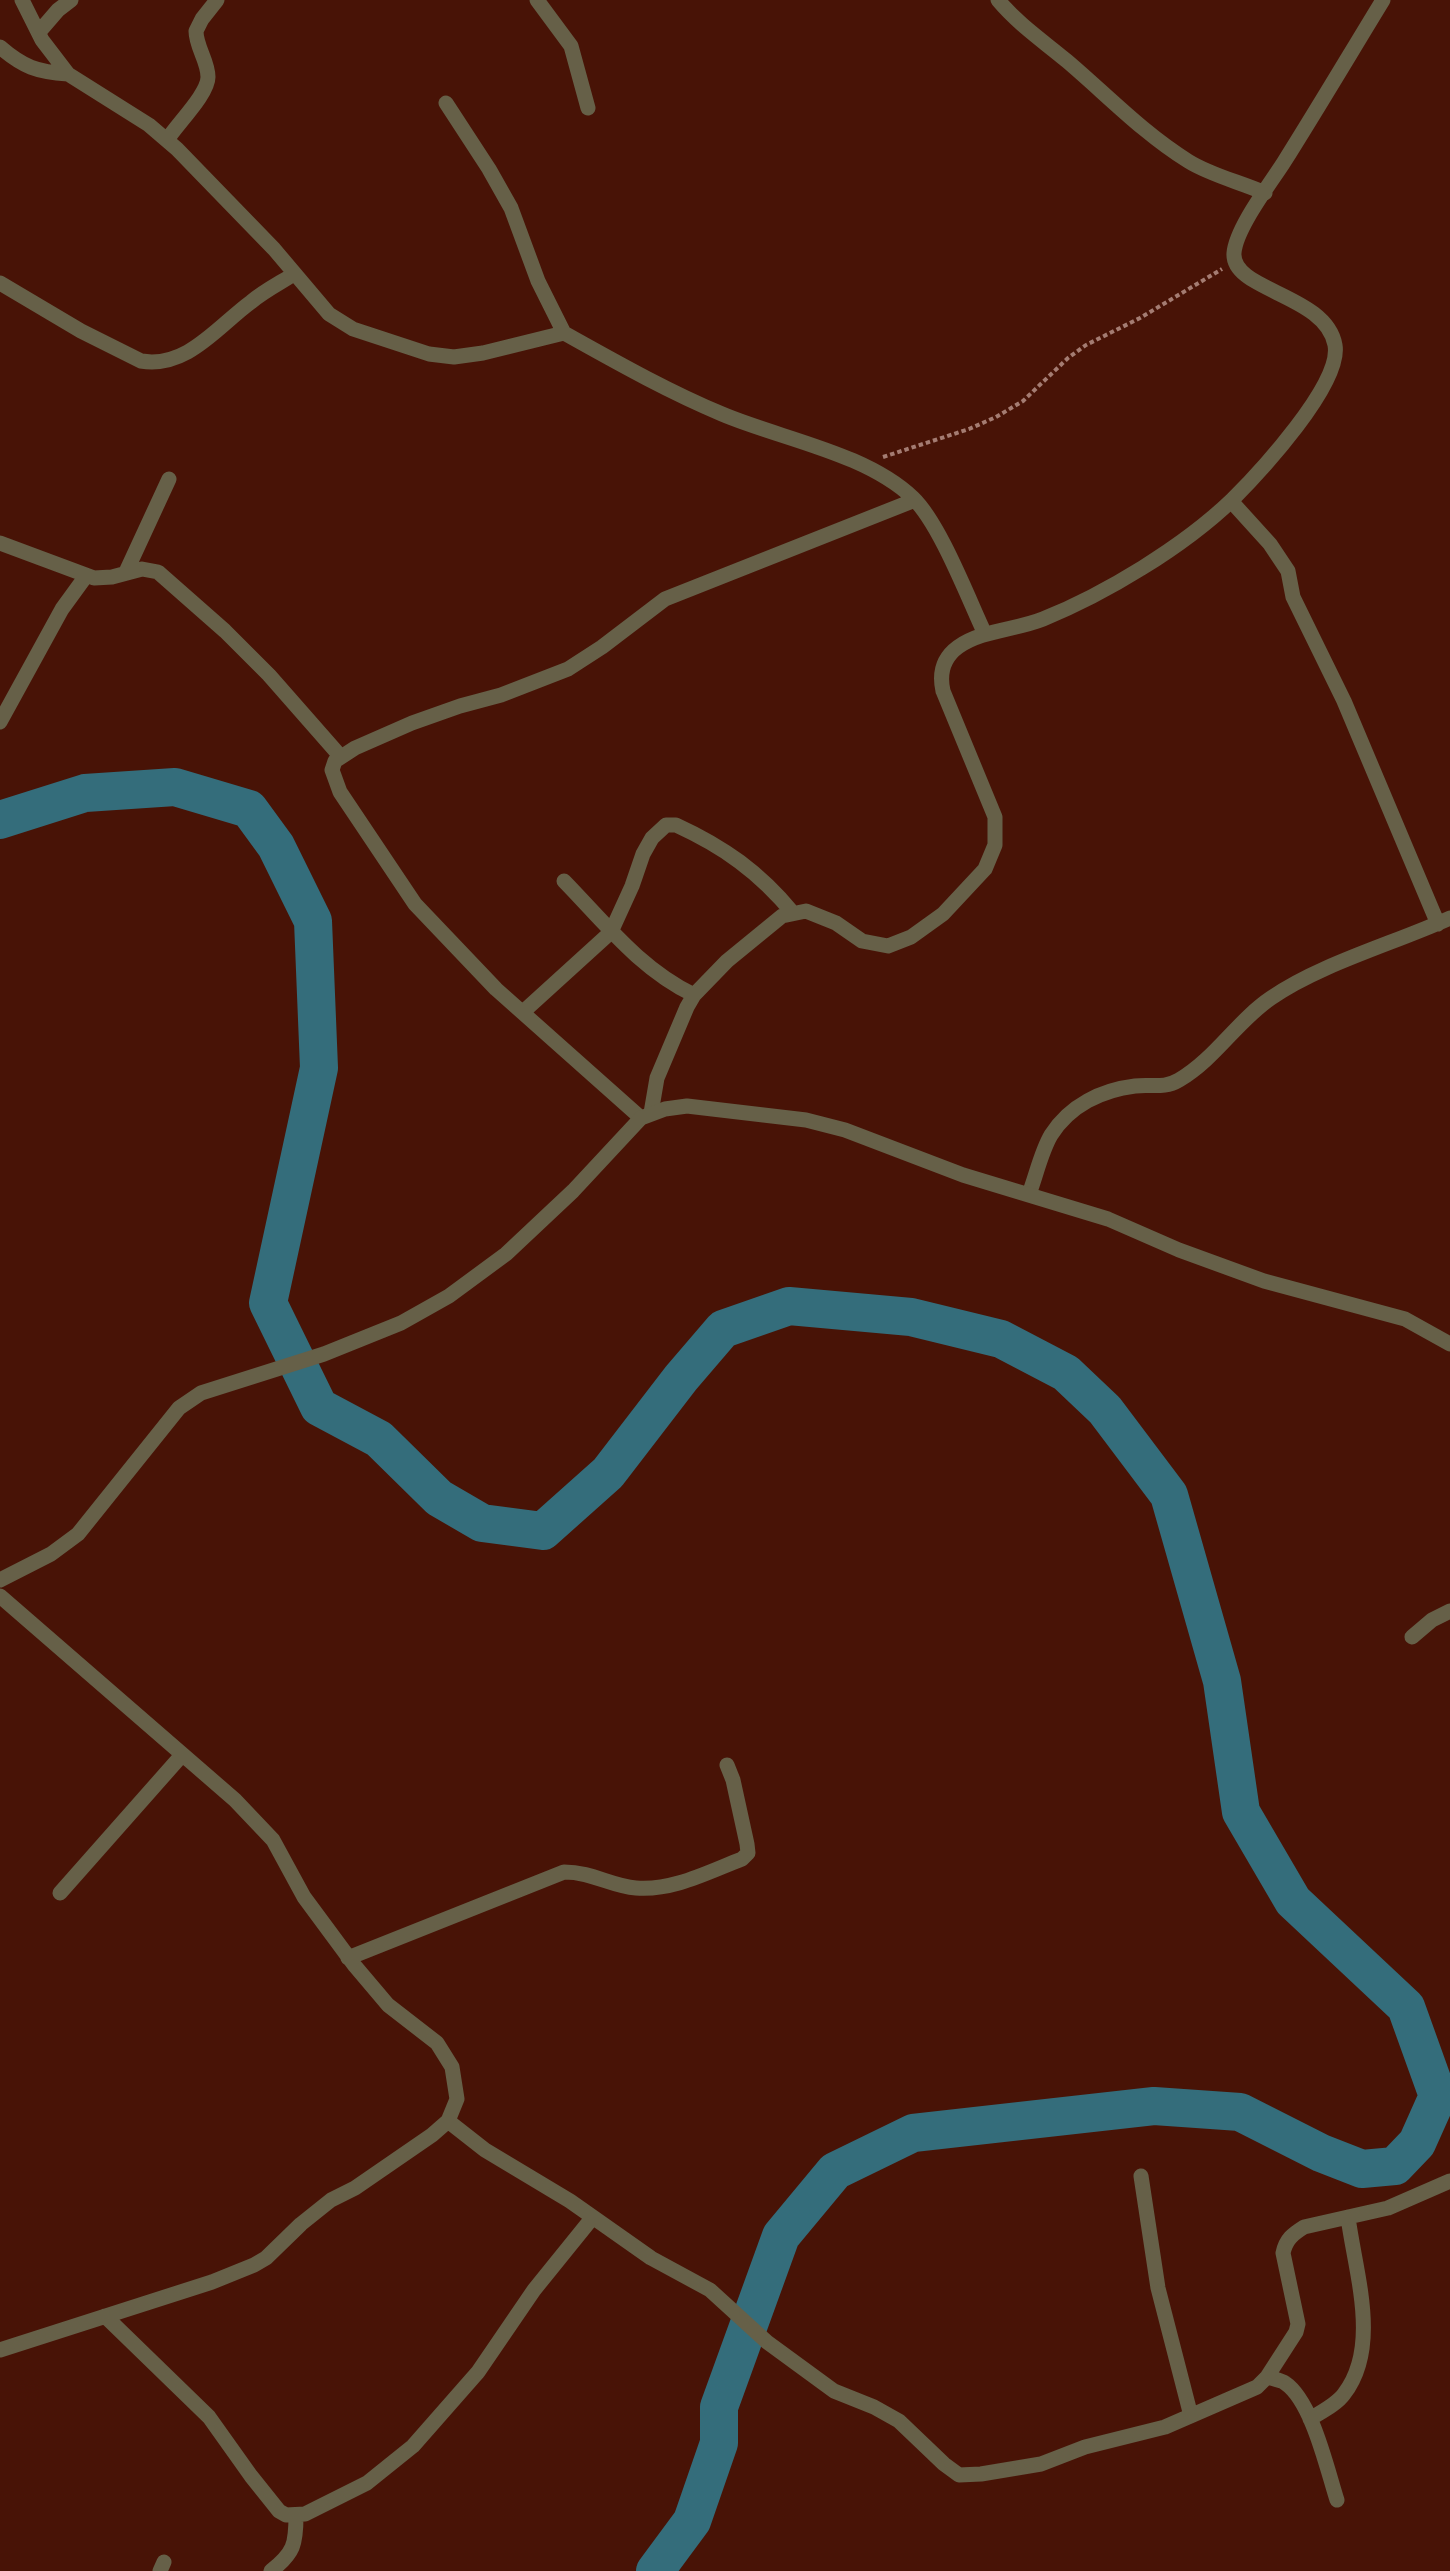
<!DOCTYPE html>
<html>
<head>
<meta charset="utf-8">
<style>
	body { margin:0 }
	canvas { display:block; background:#481306 }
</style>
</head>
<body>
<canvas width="1450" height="2571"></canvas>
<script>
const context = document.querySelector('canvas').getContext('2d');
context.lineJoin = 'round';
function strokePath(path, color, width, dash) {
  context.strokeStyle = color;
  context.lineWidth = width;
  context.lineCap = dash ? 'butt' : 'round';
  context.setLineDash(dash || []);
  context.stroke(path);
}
const river = new Path2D(`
	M0,820L85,793L175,787L249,809L276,846L313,921L319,1068L268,1303L319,1407L379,1439L439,1498L482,1523L543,1531L608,1473L681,1378L723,1329L789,1306L911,1317L1001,1339L1066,1373L1105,1410L1169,1495L1222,1681L1241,1812L1293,1901L1406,2007L1438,2096L1417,2143L1395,2166L1362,2169L1321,2153L1240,2112L1154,2106L913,2133L835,2171L781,2236L719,2407V2443L692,2521L655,2571`);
const path = new Path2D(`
	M883,457L969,429L996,417L1023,401L1068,358L1086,345L1140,318L1222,269`);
const minor = new Path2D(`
	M22,0L42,40L68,74L149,125L177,149L274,249L329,314L353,329L429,354L454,357L483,353L564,333C616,362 667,391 722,414C781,439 866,453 913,498C940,524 968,598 985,634
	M537,0L571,46L588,108
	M998,0C1018,24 1043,41 1067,61C1107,95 1143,133 1188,161C1210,175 1240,182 1265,193
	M39,32L58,10L71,0
	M0,47C23,67 37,72 68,74
	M446,103L489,169L511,208L538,281L564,333
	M167,140C177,124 208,94 208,77C208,61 196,47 196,31L202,19L217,0
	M0,283L81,331L141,361C187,369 218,326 251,302C264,291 280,283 294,274
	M1231,501L1270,544L1288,571L1293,597L1344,701L1438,924
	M0,543L94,578L112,577L142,569L158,572L225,631L269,675L341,757
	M126,572L169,479
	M0,722L62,609L86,576
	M564,881C605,923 640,969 694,995
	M523,1012L611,932L632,886L643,854L652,838L666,825H676C724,847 759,872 793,913
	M651,1113L657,1078L687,1007L694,995L727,961L782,916L806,911L836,923L862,941L888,946L911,937L943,914L985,869L995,845V817L943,691C939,673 943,658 958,647C982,630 1016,630 1043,619C1105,594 1183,547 1232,500C1259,473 1342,384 1335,345C1326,294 1231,291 1234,253C1236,228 1270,184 1284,162C1318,108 1350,54 1383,0
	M641,1118L496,989L415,904L340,792L332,770L335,761L355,748L412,723L460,706L501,695L568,669L602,647L665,599L915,500
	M1029,1194C1036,1176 1041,1152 1051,1135C1070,1105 1102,1090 1135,1086C1151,1084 1164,1089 1179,1080C1215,1059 1237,1021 1271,998C1320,964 1395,943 1450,918
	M0,1596L235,1800L273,1840L304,1897L355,1966L388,2005L437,2043L452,2067L457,2099L448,2121L432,2135L355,2188L331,2200L301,2224L266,2258L254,2265L212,2282L0,2350
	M1412,1637L1432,1620L1450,1611
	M60,1893L182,1755
	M348,1958L564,1872C592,1872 611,1886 636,1888C673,1891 708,1872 742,1859L748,1853L747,1844L733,1780L727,1765
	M448,2121L485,2150L570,2201L651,2258L710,2290L767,2342L834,2391L874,2407L899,2421L944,2464L959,2475L981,2474L1041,2464L1085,2447L1165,2427L1257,2387L1267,2377L1296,2332L1298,2324L1283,2253C1286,2239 1293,2234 1304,2227L1388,2208L1450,2181
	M1141,2176L1158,2288L1191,2416
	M105,2316L209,2417L251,2476L279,2511L286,2515L305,2514L367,2483L413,2446L478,2372L534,2290L593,2217
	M1267,2377C1273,2379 1281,2380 1285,2383C1312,2401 1327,2469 1337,2500
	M1310,2419C1321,2412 1337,2404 1344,2394C1381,2346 1355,2272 1348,2217
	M160,2571L164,2562
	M271,2571C294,2553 296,2544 296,2516`);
const tertiary = new Path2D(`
	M0,1580L51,1554L78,1534L179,1408L201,1393L324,1354L401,1323L449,1296L506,1254L573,1191L641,1118L665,1109L687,1106L806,1120L845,1130L963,1175L1108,1219L1179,1250L1264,1281L1405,1319L1450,1344`);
strokePath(river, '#346d7b', 38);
strokePath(path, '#a47c72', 4, [4.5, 3]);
strokePath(minor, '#666048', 15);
strokePath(tertiary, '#666048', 15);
</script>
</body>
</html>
